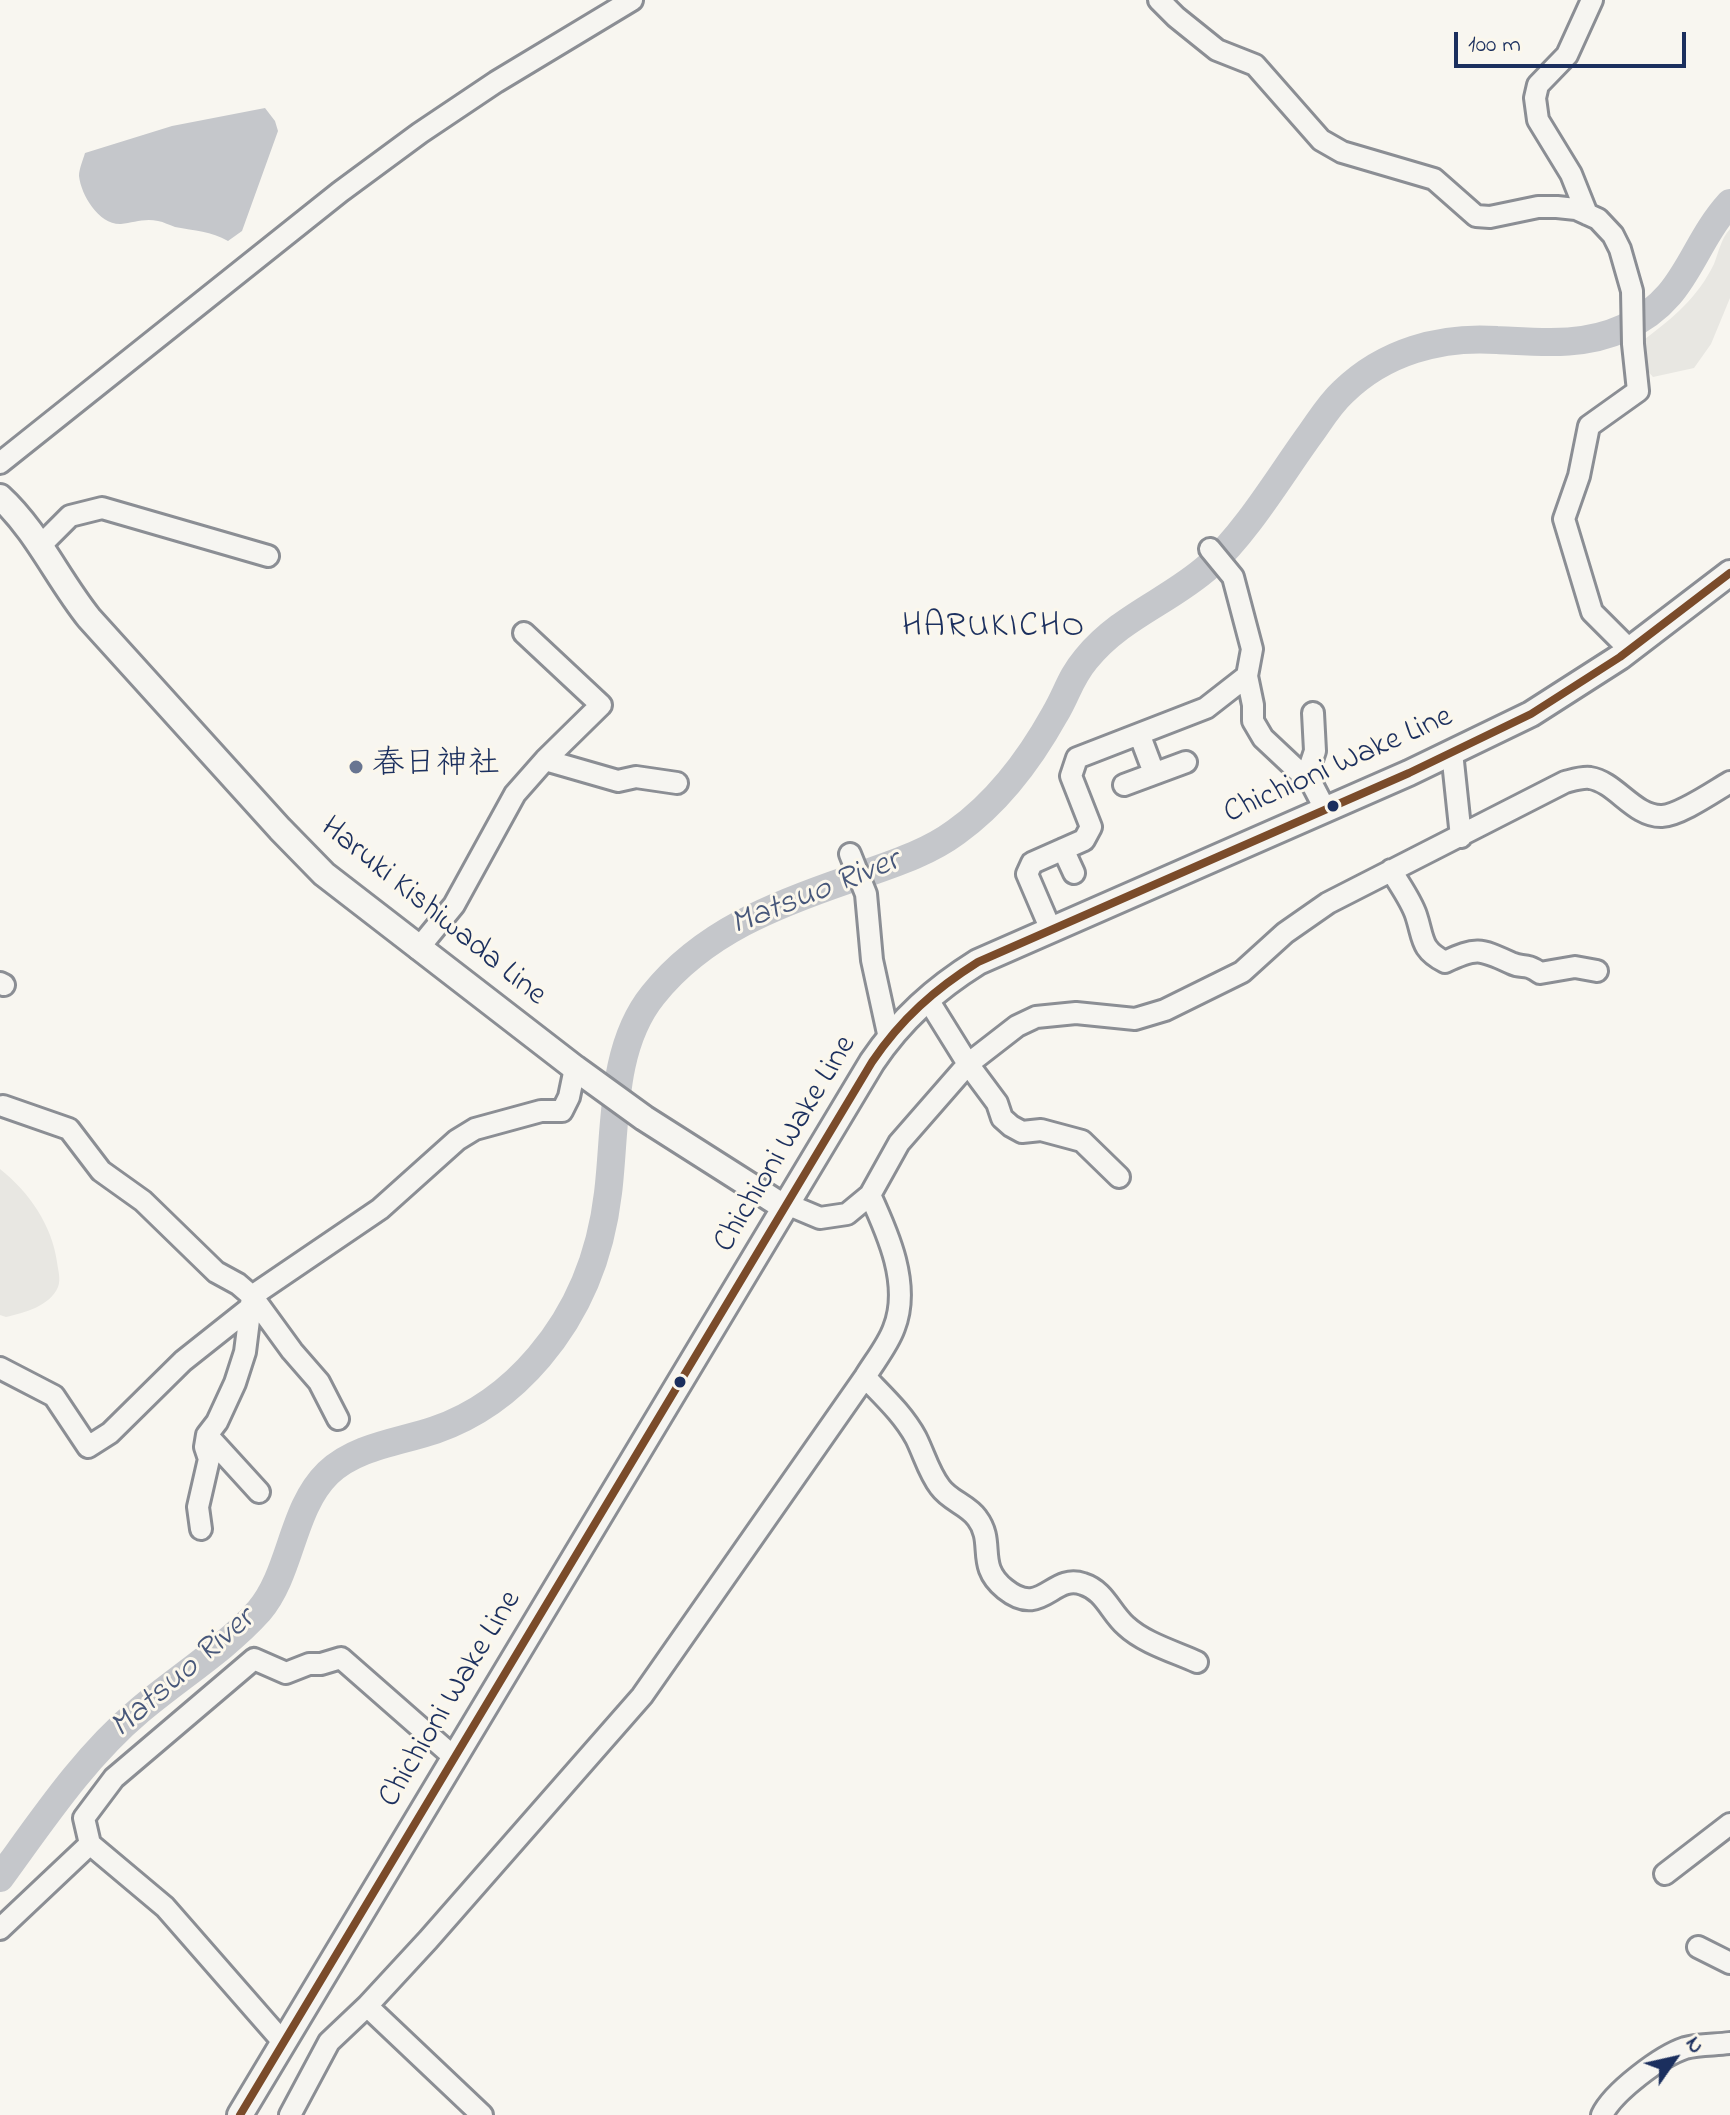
<!DOCTYPE html>
<html>
<head>
<meta charset="utf-8">
<style>
	body { margin:0 }
	#map { position:relative; width:1730px; height:2115px; overflow:hidden; background:#f8f6f0; font-family:"Indie Flower",sans-serif }
	canvas { display:block }
	.north { position:absolute; left:1634px; top:2019px; width:80px; height:80px; -webkit-text-stroke:6px #fbf7ec; paint-order:stroke; rotate:56deg; font-size:22px; font-weight:700; line-height:32px; text-align:center; color:#1b2f5e }
	.north::after { content:''; display:block; margin:auto; width:28px; height:36px; background:#1b2f5e; clip-path:polygon(50% 0,100% 100%,50% 72%,0 100%) }
	.scale { position:absolute; left:1454px; top:32px; width:232px; height:36px; box-sizing:border-box; border:4px solid #1b2f5e; border-top:0; padding-left:10px; font-size:24px; line-height:28px; white-space:nowrap; color:#1b2f5e; -webkit-text-stroke:6px #fbf7ec; paint-order:stroke }
</style>
</head>
<body>
<div id="map">
<canvas width="1730" height="2115"></canvas>
<div class="north">N</div>
<div class="scale">100 m</div>
</div>
<script>
const context = document.querySelector('canvas').getContext('2d');
context.lineJoin = 'round';
function fillPath(path, color) {
  context.fillStyle = color;
  context.fill(path, 'evenodd');
}
function strokePath(path, color, width, dash) {
  context.strokeStyle = color;
  context.lineWidth = width;
  context.lineCap = dash ? 'butt' : 'round';
  context.setLineDash(dash || []);
  context.stroke(path);
}
function drawText(font, color, halo, rows, align = 'center') {
  context.font = font + ' "Indie Flower","Klee One",sans-serif';
  context.lineWidth = 6;
  context.setLineDash([]);
  context.textBaseline = 'middle';
  context.strokeStyle = halo;
  context.fillStyle = color;
  for (const [text, x, y, turn = 0] of rows) {
    context.save();
    context.translate(x, y);
    context.rotate((+turn || 0) * Math.PI / 180);
    context.textAlign = isNaN(turn) ? turn : align;
    if (halo) context.strokeText(text, 0, 0);
    context.fillText(text, 0, 0);
    context.restore();
  }
}
const green = new Path2D(`
	M1730,229V298L1711,344L1694,368L1653,377L1645,368V339C1673,318 1698,297 1714,264C1719,251 1721,239 1730,229Z
	M0,1169C29,1192 52,1225 57,1262C58,1270 61,1279 58,1287C50,1306 24,1313 6,1317L0,1315Z`);
const water = new Path2D(`
	M265,108L275,121L278,131L242,231L228,241C211,231 195,231 175,227C169,225 164,222 158,221C144,218 133,223 121,224C99,225 81,195 79,176C79,169 83,160 85,153L172,126Z`);
const river = new Path2D(`
	M0,1878C43,1819 84,1757 140,1710C179,1677 225,1649 259,1611C292,1572 291,1509 328,1473C356,1446 400,1442 435,1430C476,1416 511,1390 539,1357C579,1310 601,1253 608,1193C616,1128 610,1048 653,995C703,932 777,904 850,879C886,866 925,855 956,832C998,802 1030,759 1055,714C1067,694 1070,678 1086,659C1121,616 1170,601 1209,566C1247,532 1281,474 1311,433C1321,419 1330,404 1343,392C1384,352 1440,336 1497,340C1540,342 1583,347 1624,328C1688,299 1689,248 1730,203`);
const minor = new Path2D(`
	M1159,0L1176,17L1217,50L1255,65L1321,140L1342,152L1434,179L1476,216L1490,217L1538,207H1557L1576,209L1598,219L1613,235L1620,249L1632,291L1633,344L1638,391L1589,426L1579,476L1564,519L1592,612L1630,650
	M1587,214L1571,174L1538,120L1535,98L1538,85L1567,55L1592,0
	M0,463L340,192L420,133L496,82L632,0
	M40,546L70,516L102,508L268,556
	M1210,549L1233,577L1252,649L1247,676L1253,705V721L1263,738L1312,784L1325,809
	M524,633L601,705L545,760
	M1140,736L1154,773
	M1452,752L1461,837
	M1312,784L1309,769L1315,751L1313,713
	M1124,785L1186,762
	M1063,849L1074,873
	M850,854L866,894L872,960L889,1038
	M1391,870C1399,884 1411,900 1416,915C1424,939 1420,949 1445,962C1477,947 1480,949 1511,963C1523,969 1525,962 1540,973L1575,967L1597,971
	M1051,930L1027,874L1032,863L1084,840L1091,827L1071,776L1077,758L1206,708L1247,676
	M418,949L454,905L515,794L545,760L618,781L636,777L677,783
	M0,983L4,985
	M927,998L968,1064L997,1103L1002,1118L1011,1126L1022,1132L1041,1130L1082,1141L1119,1177
	M3,1106L69,1129L101,1171L143,1201L216,1272L238,1284L252,1296L292,1351L319,1382L338,1419
	M789,1205L820,1218L847,1214L870,1195L899,1143L968,1064L1017,1026L1036,1017L1076,1013L1135,1019L1165,1010L1242,972L1285,933L1328,903L1565,782C1573,780 1582,777 1590,778C1616,782 1634,817 1662,816C1680,815 1713,792 1730,782
	M0,1368L54,1396L88,1447L110,1433L183,1361L251,1307
	M865,1377C883,1396 903,1414 916,1438C924,1454 929,1473 940,1487C950,1501 968,1505 977,1518C996,1543 975,1565 1005,1589C1042,1619 1052,1573 1083,1584C1105,1591 1110,1612 1126,1626C1144,1643 1175,1652 1197,1662
	M207,1435L259,1492
	M201,1529L198,1507L209,1459L205,1447L207,1435L217,1422L235,1383L245,1352L252,1296L380,1209L457,1140L475,1129L541,1111H562L569,1097L575,1068
	M90,1844L165,1907L283,2042
	M1665,1874L1730,1824
	M0,1929L90,1844L84,1818L114,1778L254,1659L286,1673L309,1664H321L341,1658L455,1758
	M1698,1947L1730,1963
	M367,2006L482,2115
	M290,2115L329,2042L367,2006L428,1940L642,1696L865,1377C874,1362 888,1345 894,1328C911,1285 888,1234 870,1195
	M1602,2115C1613,2092 1661,2056 1685,2048C1699,2044 1716,2045 1730,2043`);
const major = new Path2D(`
	M0,497C37,531 57,578 89,618L280,829L324,874L575,1068L644,1118L776,1202L789,1205
	M240,2115L872,1062C901,1019 935,989 978,962L1409,773L1531,714L1620,657L1730,573`);
const bus1 = new Path2D(`
	M240,2115L872,1062C901,1019 935,989 978,962L1409,773L1531,714L1620,657L1730,573`);
const markers = [
	[356,767,8,"#687591"],
	[1333,806,7,"#1b2f5e"],
	[680,1382,7,"#1b2f5e"]
];
const poiNames = [
	["春日神社",372,767]
];
const streetNames = [
	["Chichioni Wake Line",1339,767,-24],
	["Haruki Kishiwada Line",432,913,39],
	["Chichioni Wake Line",787,1145,-59],
	["Chichioni Wake Line",452,1700,-59]
];
const neighbourhoodNames = [
	["HARUKICHO",994,629]
];
const waterNames = [
	["Matsuo River",816,895,-22],
	["Matsuo River",184,1675,-41]
];
fillPath(green, '#e8e7e2');
fillPath(water, '#c5c7cb');
strokePath(river, '#c5c7cb', 28);
strokePath(minor, '#8b8e94', 26);
strokePath(major, '#8b8e94', 30);
strokePath(minor, '#f6f5f1', 20);
strokePath(major, '#f6f5f1', 24);
strokePath(bus1, '#7a4b2a', 8);
for (const [x, y, r, color] of markers) {
  const dot = new Path2D();
  dot.arc(x, y, r, 0, 2 * Math.PI);
  context.fillStyle = color;
  context.fill(dot);
  strokePath(dot, '#fbf7ec', 3);
}
drawText('32px', '#1b2f5e', '#fbf7ec', poiNames, 'left');
drawText('32px', '#1b2f5e', '#fbf7ec', streetNames);
context.letterSpacing = '2px';
drawText('34px', '#1b2f5e', '#fbf7ec', neighbourhoodNames);
context.letterSpacing = '0px';
drawText('italic 34px', '#47577a', '#fbf7ec', waterNames);
</script>
</body>
</html>
